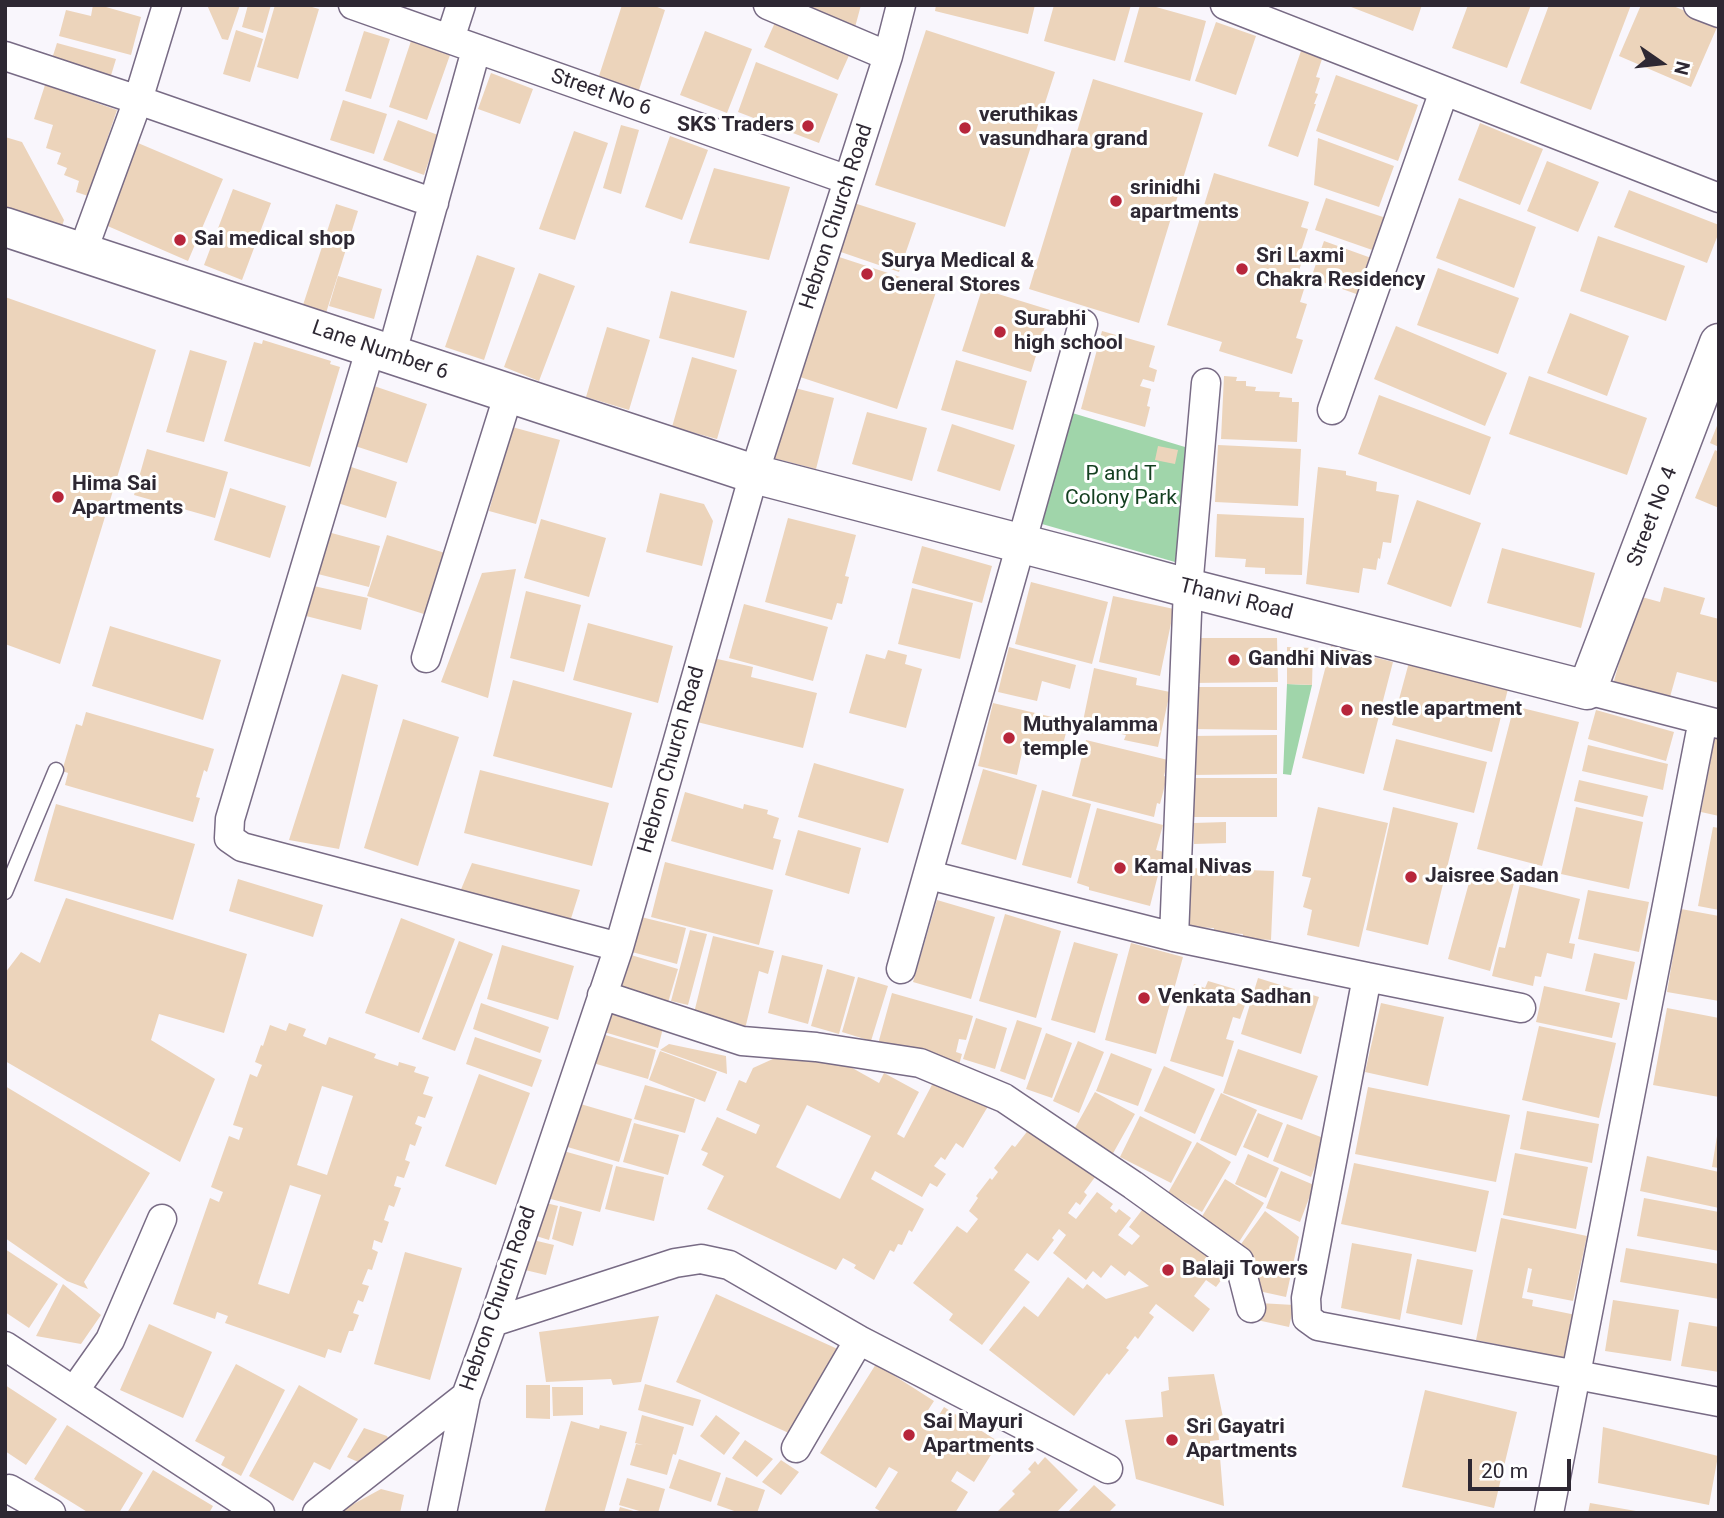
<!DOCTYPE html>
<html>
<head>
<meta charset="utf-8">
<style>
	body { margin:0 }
	#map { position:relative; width:1724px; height:1518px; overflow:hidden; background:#f9f6fc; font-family:Roboto,sans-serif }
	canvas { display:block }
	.frame { position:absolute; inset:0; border:7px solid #2e2833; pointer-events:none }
	.north { position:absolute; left:1626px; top:28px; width:70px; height:70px; -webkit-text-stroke:5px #fff; paint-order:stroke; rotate:104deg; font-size:19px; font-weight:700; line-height:28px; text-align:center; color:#2e2833 }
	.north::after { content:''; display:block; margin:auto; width:24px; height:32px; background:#2e2833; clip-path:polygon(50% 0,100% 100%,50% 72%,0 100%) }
	.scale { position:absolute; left:1468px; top:1459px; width:103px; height:32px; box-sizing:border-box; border:4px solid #2e2833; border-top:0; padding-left:9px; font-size:21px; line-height:24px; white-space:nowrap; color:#2e2833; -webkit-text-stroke:5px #fff; paint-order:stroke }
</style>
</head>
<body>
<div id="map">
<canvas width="1724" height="1518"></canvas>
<div class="frame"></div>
<div class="north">N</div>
<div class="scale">20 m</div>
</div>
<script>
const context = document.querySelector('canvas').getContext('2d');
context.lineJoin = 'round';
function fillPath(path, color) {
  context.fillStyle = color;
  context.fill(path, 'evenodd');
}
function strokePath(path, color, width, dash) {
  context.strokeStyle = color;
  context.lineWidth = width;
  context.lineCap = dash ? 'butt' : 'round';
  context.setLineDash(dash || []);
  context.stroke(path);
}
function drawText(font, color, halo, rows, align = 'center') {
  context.font = font + ' Roboto,sans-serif';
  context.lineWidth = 6;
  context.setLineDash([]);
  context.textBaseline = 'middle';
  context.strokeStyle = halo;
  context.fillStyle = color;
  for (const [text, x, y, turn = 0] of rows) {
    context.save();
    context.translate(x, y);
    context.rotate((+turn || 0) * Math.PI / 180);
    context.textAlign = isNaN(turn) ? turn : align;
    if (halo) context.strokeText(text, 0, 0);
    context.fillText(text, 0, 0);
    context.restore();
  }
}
const green = new Path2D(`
	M1069,412L1185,447L1182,564L1035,522Z
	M1287,684L1312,685L1291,775L1283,774Z`);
const building = new Path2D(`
	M93,5H99L141,17L131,55L59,36L66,10L91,16Z
	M207,5H240L228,40L222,39Z
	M248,5H271L263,33L242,27Z
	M275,5H305L319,9L298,79L257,67Z
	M622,5H652L665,10L638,93L598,79Z
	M796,5H861L854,31Z
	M936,5H1035L1028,34L935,11Z
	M1054,5H1131L1115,61L1044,41Z
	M1140,5H1149L1206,21L1190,81L1124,62Z
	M1346,5H1422L1413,31Z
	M1468,5H1531L1507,68L1452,48Z
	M1549,5H1631L1591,110L1520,83Z
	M1641,5H1671L1718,25L1691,87L1619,56Z
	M777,18L851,51L838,80L764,47Z
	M1216,22L1256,36L1236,95L1195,81Z
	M236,30L263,39L250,82L223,74Z
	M926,30L1055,72L1005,227L875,185Z
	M364,31L390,39L371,99L345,91Z
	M705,31L752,49L727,113L680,95Z
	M411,41L450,55L427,120L389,107Z
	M57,43L116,59L109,82L50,65Z
	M1301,51L1322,59L1316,77L1320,78L1315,93L1318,94L1314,104H1316L1298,157L1268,146Z
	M756,62L838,94L819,143L738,112Z
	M491,73L533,89L520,124L478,109Z
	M1336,75L1418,105L1398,161L1316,131Z
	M1093,79L1203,113L1139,323L1029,289Z
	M45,85L117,110L88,196L76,192L79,181L64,175L67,168L57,164L61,153L46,148L53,125L34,119Z
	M343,100L387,114L374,154L330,140Z
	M398,120L438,135L424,175L383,160Z
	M1480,123L1543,149L1520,205L1458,180Z
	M621,125L639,130L621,194L603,188Z
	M574,131L608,143L575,240L539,229Z
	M670,136L708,150L682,220L645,207Z
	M5,137L22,142L64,220L62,226L5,209Z
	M1318,138L1394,166L1379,207L1314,185Z
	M138,143L223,179L188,261L103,224Z
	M1547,161L1599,182L1578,232L1527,211Z
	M714,168L790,187L769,260L689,243Z
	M1214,173L1309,202L1301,227L1308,229L1300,254L1304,255L1295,283L1305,286L1300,302L1307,304L1296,338L1303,340L1292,374L1219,351L1222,342L1167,325Z
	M233,189L271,203L242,280L204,265Z
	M1629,190L1719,225V232L1707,263L1614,227Z
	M1326,198L1389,219L1378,252L1315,230Z
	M1459,198L1536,227L1514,288L1436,258Z
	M854,203L916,223L899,272L838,251Z
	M336,204L358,211L326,313L303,305Z
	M1598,236L1685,266L1666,321L1580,291Z
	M1324,241L1374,259L1362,296L1311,278Z
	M477,255L515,268L484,360L445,347Z
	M836,256L937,289L897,409L797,376Z
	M1438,268L1519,298L1498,354L1417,325Z
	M539,273L575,286L539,381L504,367Z
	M338,276L382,289L374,319L329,306Z
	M982,289L1050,310L1031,372L962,351Z
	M671,291L747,311L734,358L659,338Z
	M5,297L156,350L60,664L5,644Z
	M1570,313L1629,336L1607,396L1547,373Z
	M1396,326L1507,373L1485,426L1374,379Z
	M607,327L650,340L629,410L586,397Z
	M1102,331L1155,346L1149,367L1157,370L1154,382L1143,379L1140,386L1151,389L1147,406L1150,407L1145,427L1081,409Z
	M263,340L331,361L330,364L340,367L310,467L224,441L254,342L262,344Z
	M190,350L227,361L204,442L166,432Z
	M692,357L737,370L717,439L672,427Z
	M956,360L1027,381L1013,430L941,410Z
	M1224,376L1237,377L1236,381H1246V386L1256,387L1255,391L1280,392L1279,397L1292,398V402H1299L1297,442L1221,439Z
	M1529,376L1647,418L1627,475L1509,434Z
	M371,385L427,404L407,463L352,445Z
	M791,387L834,398L816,469L773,458Z
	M1379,395L1491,437L1470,495L1358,454Z
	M867,412L927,428L912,481L852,464Z
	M1719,421V447L1710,443Z
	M952,424L1015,445L1000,491L937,471Z
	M512,427L560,440L536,524L489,511Z
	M1218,445L1301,449L1298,506L1215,502Z
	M1158,446L1178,450L1175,464L1155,460Z
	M147,449L228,472L215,518L134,495Z
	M1715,450L1719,452V508L1695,498Z
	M342,464L397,482L386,518L331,501Z
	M1318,467L1346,471V475L1377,482L1376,491L1399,495L1391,543L1383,542L1380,559L1378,558L1376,570L1363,568L1359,593L1306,584Z
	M230,488L286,506L270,558L214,540Z
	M660,493L704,504L713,521L702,566L646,552Z
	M1417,500L1481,523L1451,607L1387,584Z
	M1217,514L1304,518L1302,575L1265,574V568L1245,567L1246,559L1215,557Z
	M788,518L856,535L845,576L849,577L842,604L837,603L832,620L765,602Z
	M541,519L606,538L589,597L524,578Z
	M324,531L380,546L369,587L314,573Z
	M387,535L445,553L427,615L367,596Z
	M922,546L992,566L982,603L912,583Z
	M1502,548L1595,573L1581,628L1487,603Z
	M516,569L488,698L441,682L482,573Z
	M1031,582L1108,602L1092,664L1015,644Z
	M309,585L368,598L361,630L302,615Z
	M1664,587L1705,598L1700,614L1719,619V683L1677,672L1668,704L1612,688L1638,596L1660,602Z
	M912,588L973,603L960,659L898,644Z
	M526,591L581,605L564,672L510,658Z
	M1113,596L1174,609L1160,676L1099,662Z
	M744,604L828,627L813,681L729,658Z
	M588,623L673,646L658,703L573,680Z
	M110,626L221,660L203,720L92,686Z
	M1191,638H1277L1278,682L1191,683Z
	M1331,646L1393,662L1364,774L1302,758Z
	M1009,647L1076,665L1070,689L1042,681L1037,701L998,692Z
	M1287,647L1313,648L1312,685L1287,684Z
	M888,650L907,655L905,664L922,669L906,728L849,713L866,654L885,659Z
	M1411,655L1510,681L1492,752L1392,725Z
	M713,658L753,667L751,677L817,693L803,748L697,722Z
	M1094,668L1137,678L1136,685L1170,692L1158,747L1124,740L1126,735L1082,726Z
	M342,674L378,685L339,849L289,840Z
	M513,680L632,713L612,788L493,756Z
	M1195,687H1277V730L1191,729Z
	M993,703L1069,721L1060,756L1023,748L1017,775L978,766Z
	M1514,706L1579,722L1542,866L1477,849Z
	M1596,710L1674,732L1666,761L1588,739Z
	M86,712L214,749L207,772L204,770L196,797L200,798L193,822L65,785L68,773L62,771L76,724L82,726Z
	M403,719L459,737L418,866L364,848Z
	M1277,735V774L1191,775V736Z
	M1715,736L1719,737V816L1701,812Z
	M1396,739L1487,762L1474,813L1383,790Z
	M1086,740L1168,760L1164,776L1167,777L1160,804L1157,803L1154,817L1072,796Z
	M1588,745L1668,764L1663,790L1582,771Z
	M814,763L904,789L888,843L798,817Z
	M983,769L1037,785L1016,860L961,844Z
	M480,770L609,803L592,866L464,833Z
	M1191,778H1277V817H1191Z
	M1579,780L1648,796L1643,817L1574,801Z
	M1042,790L1091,804L1071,878L1022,865Z
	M685,792L743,809L744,804L768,810L767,814L779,818L773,838L781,840L773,870L671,841Z
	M56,804L195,844L173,920L34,881Z
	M1318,807L1388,823L1359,947L1307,935L1312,910L1303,907L1311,878L1302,876Z
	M1393,807L1458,823L1428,945L1366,930Z
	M1576,807L1643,822L1629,889L1561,874Z
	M1097,808L1163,825L1156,850L1164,852L1150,906L1089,890V887L1077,883Z
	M1226,822V843L1194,844V823Z
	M1713,827L1719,828V910L1698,906Z
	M798,830L861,848L849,894L785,875Z
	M665,862L773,890L759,945L651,917Z
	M472,863L580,890L568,928L457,899Z
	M1190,868L1274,871L1271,940L1243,938V934L1214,932V928L1187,927Z
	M1472,872L1514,883L1490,971L1448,959Z
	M238,879L323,905L313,937L229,911Z
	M1520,884L1580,899L1569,943L1575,944L1572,959L1547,953L1541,977L1535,976L1533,986L1492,976L1499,947L1505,948Z
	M1588,890L1649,902L1639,952L1578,939Z
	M66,898L247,954L224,1033L159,1014L151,1040L215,1079L180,1162L5,1061V973L21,952L40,963Z
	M937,900L995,917L971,999L913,982Z
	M1681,909L1719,916V1001L1667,992Z
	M1005,914L1061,931L1036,1018L979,1001Z
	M641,917L686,928L677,964L632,952Z
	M401,918L455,939L419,1033L365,1013Z
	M690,930L707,934L688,1005L671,1001Z
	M713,936L774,951L768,974L759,971L745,1029L693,1017Z
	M459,941L493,954L455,1051L422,1039Z
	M1074,942L1118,954L1095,1033L1051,1020Z
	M1131,943L1183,957L1156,1054L1105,1040Z
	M502,945L574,966L558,1020L487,999Z
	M1594,953L1635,962L1627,1000L1585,991Z
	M631,955L678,969L667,1006L620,993Z
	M782,955L823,965L808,1024L768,1013Z
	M827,969L855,977L839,1034L811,1026Z
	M858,977L888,986L871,1041L842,1032Z
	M1258,978L1319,997L1301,1054L1241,1034Z
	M1208,981L1235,989L1231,1001L1245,1005L1240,1019L1233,1017L1226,1039L1234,1041L1223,1077L1170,1061L1194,984L1205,988Z
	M1544,986L1620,1003L1612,1038L1536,1022Z
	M892,993L973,1016L966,1040L959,1039L956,1052L962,1054L959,1065L878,1044Z
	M481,1003L549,1027L540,1053L473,1029Z
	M1381,1003L1444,1017L1428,1086L1365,1072Z
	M613,1008L663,1028L658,1048L604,1032Z
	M1667,1008L1719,1018V1097L1653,1085Z
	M976,1018L1007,1028L995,1069L963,1059Z
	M1017,1020L1042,1028L1025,1080L1000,1071Z
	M289,1023L306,1029L303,1036L326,1045L329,1037L376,1054L374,1058L398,1066L399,1062L416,1067L414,1072L429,1077L423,1094L433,1097L425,1118L418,1116L415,1124L422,1127L415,1146L410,1144L405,1160L410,1162L404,1178L397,1176L394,1186L401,1188L394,1207L389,1205L384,1220L389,1222L382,1243L374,1240L372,1249L378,1252L372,1270L368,1269L362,1284L369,1286L363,1302L358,1300L353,1313L359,1315L353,1331H349L341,1353L328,1349L325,1358L225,1323L228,1316L217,1312L215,1319L173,1304L210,1198L219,1202L223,1192L211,1187L229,1136L239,1140L243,1128L233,1125L250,1074L257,1077L262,1065L255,1062L261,1045L263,1046L270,1025L286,1031ZM322,1086L353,1096L327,1175L297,1165ZM290,1185L321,1195L289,1294L258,1284Z
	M1539,1026L1616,1043L1599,1118L1522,1100Z
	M1046,1033L1072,1043L1052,1098L1026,1089Z
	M602,1034L656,1050L648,1079L593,1063Z
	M475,1037L542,1060L532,1087L466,1064Z
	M1078,1041L1104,1052L1079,1113L1053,1101Z
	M669,1044L726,1056L727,1074L660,1050Z
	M1238,1049L1318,1076L1302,1120L1223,1093Z
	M660,1051L717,1072L705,1102L649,1080Z
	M786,1053L831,1056L879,1083L884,1073L919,1092L897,1134L904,1138L934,1081L990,1103L963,1148L956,1143L945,1160L941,1157L934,1166L946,1174L937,1187L930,1183L922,1197L875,1171L871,1179L924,1209L912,1232L909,1230L902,1245L898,1244L894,1252L890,1250L874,1280L854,1268L856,1265L843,1258L836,1270L707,1209L724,1176L702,1165L708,1153L701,1150L717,1117L756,1134L760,1125L726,1110L739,1080L746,1083L753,1068ZM807,1105L871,1136L840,1199L776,1167Z
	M1111,1053L1152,1069L1138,1106L1096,1091Z
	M1164,1066L1215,1089L1195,1134L1144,1111Z
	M479,1074L530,1093L496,1185L445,1166Z
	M645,1085L695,1099L685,1133L634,1119Z
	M5,1086L150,1173L84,1282L88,1289L67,1281L5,1238Z
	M1368,1087L1510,1115L1496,1182L1355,1154Z
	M1095,1092L1135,1114L1111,1157L1071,1135Z
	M1221,1093L1257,1110L1236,1156L1200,1140Z
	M577,1103L632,1119L619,1162L564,1146Z
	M1527,1111L1599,1124L1592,1163L1520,1149Z
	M1258,1113L1283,1123L1268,1158L1243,1147Z
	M1140,1116L1192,1142L1171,1183L1120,1157Z
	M634,1123L679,1135L668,1175L623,1162Z
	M1033,1124L1098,1173L1084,1192L1087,1195L1080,1205L1076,1202L1068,1213L1076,1219L1097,1192L1113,1204L1110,1208L1116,1213L1119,1209L1131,1218L1118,1235L1132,1245L1140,1236L1129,1227L1149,1201L1210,1253L1204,1260L1225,1275L1216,1287L1206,1280L1194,1296L1210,1309L1193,1332L1156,1304L1149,1313L1154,1317L1138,1339L1135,1336L1126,1348L1129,1350L1109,1375L1107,1373L1074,1416L989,1350L1024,1306L1038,1317L1068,1277L1083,1289L1087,1284L1106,1299L1149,1286L1129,1271L1125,1276L1111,1265L1101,1278L1093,1271L1086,1280L1053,1253L1066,1235L1059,1229L1052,1238L1054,1240L1038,1261L1027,1253L1014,1270L1030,1282L982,1345L949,1320L953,1314L913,1283L957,1226L967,1233L978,1219L969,1211L978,1198L976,1196L990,1178L992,1180L998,1172L994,1168L1012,1145L1015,1147Z
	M1287,1124L1326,1139L1311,1177L1273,1161Z
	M1717,1136H1719V1168L1712,1167Z
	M1197,1142L1231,1162L1202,1212L1168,1193Z
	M560,1150L613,1165L600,1212L547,1198Z
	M1515,1153L1588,1167L1576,1229L1503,1215Z
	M1248,1154L1279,1168L1266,1198L1235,1184Z
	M1647,1156L1719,1172V1208L1640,1191Z
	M1354,1163L1489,1191L1476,1252L1341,1224Z
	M616,1166L664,1177L654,1221L605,1209Z
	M1281,1171L1314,1185L1300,1222L1266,1208Z
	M1225,1179L1264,1203L1239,1242L1201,1218Z
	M1644,1198L1719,1212V1251L1637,1236Z
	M542,1202L558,1206L549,1240L533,1235Z
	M560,1206L582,1212L573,1246L552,1239Z
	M1265,1211L1299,1237L1286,1297L1254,1290L1236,1251Z
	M1501,1218L1587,1236L1573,1301L1527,1292L1532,1269L1528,1268L1522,1298L1533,1300L1532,1306L1576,1315L1568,1359L1476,1340Z
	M533,1240L554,1245L546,1275L525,1270Z
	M1352,1243L1412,1254L1400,1320L1341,1308Z
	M1626,1248L1719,1264V1299L1620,1282Z
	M5,1249L58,1284L29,1328L5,1312Z
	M405,1252L462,1268L430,1380L374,1364Z
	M1417,1259L1473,1270L1462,1325L1406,1313Z
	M63,1284L101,1315L81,1344L36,1336Z
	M716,1294L842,1351L802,1439L676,1382Z
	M1613,1300L1679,1310L1671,1361L1605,1351Z
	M1259,1303L1294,1305L1289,1327L1257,1320Z
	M659,1316L641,1382L613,1385L611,1379L546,1382L539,1332Z
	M1689,1322L1719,1327V1372L1681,1366Z
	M149,1324L212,1352L183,1418L120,1390Z
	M236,1364L285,1390L241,1476L221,1465L225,1457L195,1441Z
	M876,1364L934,1401L921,1421L931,1428L944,1407L999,1442L974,1482L957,1471L951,1481L968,1492L955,1513H883L875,1508L898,1472L889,1467L876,1488L820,1453Z
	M1214,1374L1225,1427L1218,1428L1219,1440L1210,1441L1211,1458L1220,1457L1224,1506L1136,1479L1125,1420L1163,1417L1161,1392L1169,1390L1168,1377Z
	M645,1384L701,1400L693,1426L638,1410Z
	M5,1385L57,1419L26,1465L5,1451Z
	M299,1385L358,1419L330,1470L314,1462L293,1501L249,1476Z
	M526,1385H550V1419L526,1418Z
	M552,1387H583V1415L553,1416Z
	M1425,1390L1517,1412L1494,1508L1402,1487Z
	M642,1415L684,1427L676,1455L673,1454L667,1475L630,1465L636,1444L643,1445L635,1443Z
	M716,1415L740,1433L724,1455L700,1436Z
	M571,1421L599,1429L600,1425L627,1432L604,1513H544Z
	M67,1425L143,1473L119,1513H89L34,1479Z
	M1603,1427L1718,1456L1709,1505L1598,1483Z
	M364,1428L387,1436L394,1450L367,1466L347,1457Z
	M745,1440L773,1459L757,1477L732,1458Z
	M1045,1457L1078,1490L1056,1513H996L1015,1494L1012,1491L1031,1472L1028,1469L1035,1461L1038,1465Z
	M679,1459L721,1473L711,1502L669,1488Z
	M781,1460L799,1472L781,1495L762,1482Z
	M153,1470L213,1506L209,1513H127Z
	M726,1477L765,1490L757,1513H740L717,1505Z
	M627,1478L665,1489L658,1513H646L619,1505Z
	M1094,1485L1116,1505L1108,1513H1067Z
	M381,1489L404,1495L400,1513H337Z
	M1590,1503L1636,1511V1513H1588Z
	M620,1507L637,1512V1513H618Z`);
const lane = new Path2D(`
	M5,892L56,770`);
const street = new Path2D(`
	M353,5L848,180
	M768,5L888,56
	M1225,5L1719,198
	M1698,5L1719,13
	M450,39L461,5
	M5,56L138,100L434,203
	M82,253L138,100L167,5
	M371,347L230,819L229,838L242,847L619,947
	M391,356L476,50
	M1332,410L1444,91
	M426,658L509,393
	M1587,690L1719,724
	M929,875L1174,937L1367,977L1306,1298L1307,1318L1318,1326L1719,1402
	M1174,937L1188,588L1206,383
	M901,969L1083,324
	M1367,977L1521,1008
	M602,995L742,1041L816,1047L920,1063L1004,1098L1133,1185L1239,1261L1251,1308
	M493,1322L675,1263L701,1259L729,1265L859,1340L1108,1469
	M5,1346L260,1513
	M74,1391L110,1340L162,1219
	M796,1448L859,1340
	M9,1489L51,1513
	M317,1513L466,1396
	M442,1513L466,1396L493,1322L619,947L754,474L888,56L901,5
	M1549,1513L1703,720`);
const secondary = new Path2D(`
	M5,227L754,474L1092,562L1188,588L1587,690L1719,343`);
const markers = [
	[808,126,7,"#b7263b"],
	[965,128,7,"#b7263b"],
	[1116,201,7,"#b7263b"],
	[180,240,7,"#b7263b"],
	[1242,269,7,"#b7263b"],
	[867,274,7,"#b7263b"],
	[1000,332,7,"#b7263b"],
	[58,497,7,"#b7263b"],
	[1234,660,7,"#b7263b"],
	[1347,710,7,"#b7263b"],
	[1009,738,7,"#b7263b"],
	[1120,868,7,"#b7263b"],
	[1411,877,7,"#b7263b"],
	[1144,998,7,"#b7263b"],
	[1168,1270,7,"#b7263b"],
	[909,1435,7,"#b7263b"],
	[1172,1440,7,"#b7263b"]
];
const streetNames = [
	["Street No 6",601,93,19],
	["Hebron Church Road",837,217,-72],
	["Lane Number 6",380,351,19],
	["Street No 4",1653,517,-69],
	["Thanvi Road",1236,600,14],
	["Hebron Church Road",672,760,-74],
	["Hebron Church Road",499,1299,-71]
];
const poiNames = [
	["veruthikas",979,116],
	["vasundhara grand",979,140],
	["SKS Traders",794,126,"right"],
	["srinidhi",1130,189],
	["apartments",1130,213],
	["Sai medical shop",194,240],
	["Sri Laxmi",1256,257],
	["Chakra Residency",1256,281],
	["Surya Medical &",881,262],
	["General Stores",881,286],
	["Surabhi",1014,320],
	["high school",1014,344],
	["Hima Sai",72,485],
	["Apartments",72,509],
	["Gandhi Nivas",1248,660],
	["nestle apartment",1361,710],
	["Muthyalamma",1023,726],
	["temple",1023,750],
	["Kamal Nivas",1134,868],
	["Jaisree Sadan",1425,877],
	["Venkata Sadhan",1158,998],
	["Balaji Towers",1182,1270],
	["Sai Mayuri",923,1423],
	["Apartments",923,1447],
	["Sri Gayatri",1186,1428],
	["Apartments",1186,1452]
];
const parkNames = [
	["P and T",1121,475],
	["Colony Park",1121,499]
];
fillPath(green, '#a0d5aa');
fillPath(building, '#ecd4bb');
strokePath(lane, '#786b85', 17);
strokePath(street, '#786b85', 31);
strokePath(secondary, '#786b85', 41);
strokePath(lane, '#fff', 14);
strokePath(street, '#fff', 28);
strokePath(secondary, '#fff', 38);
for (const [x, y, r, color] of markers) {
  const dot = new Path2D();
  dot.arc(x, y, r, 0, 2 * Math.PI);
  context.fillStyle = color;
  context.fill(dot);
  strokePath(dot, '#fff', 2.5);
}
drawText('21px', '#2e2833', '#fff', streetNames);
drawText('bold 21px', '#2e2833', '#fff', poiNames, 'left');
drawText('21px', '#143f20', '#fff', parkNames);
</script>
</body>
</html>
